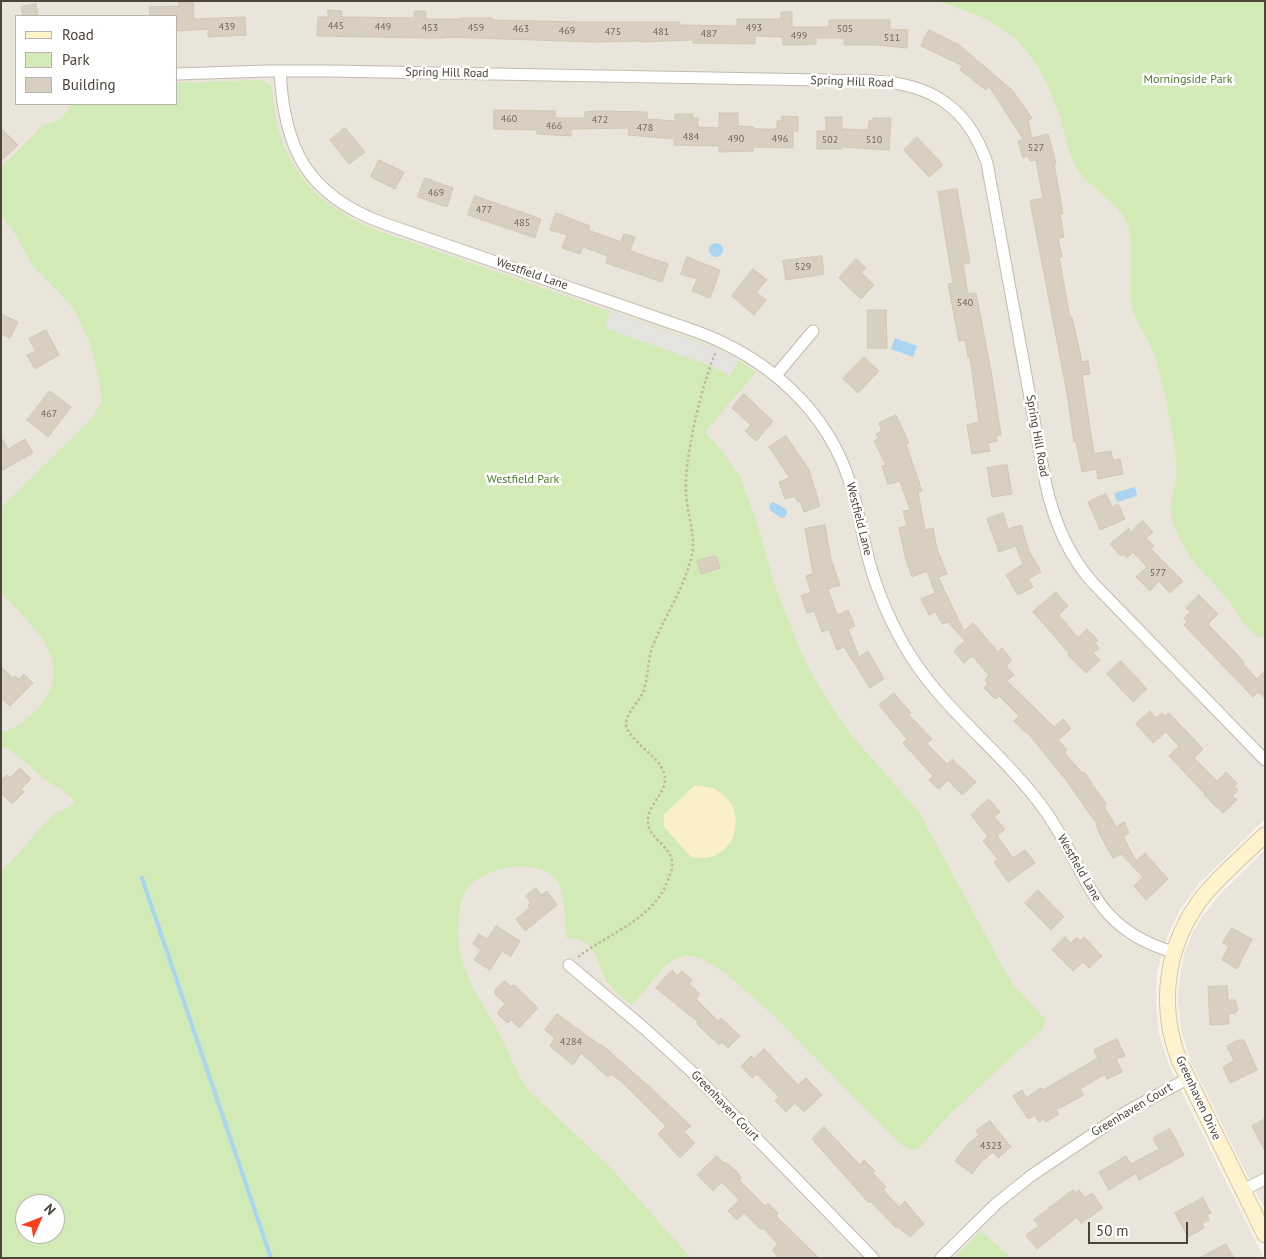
<!DOCTYPE html>
<html>
<head>
<meta charset="utf-8">
<style>
	body { margin:0 }
	#map { position:relative; width:1266px; height:1259px; overflow:hidden; background:#f6f3ec; font-family:"PT Sans",sans-serif }
	canvas { display:block }
	.frame { position:absolute; inset:0; border:2px solid #4b4439; pointer-events:none }
	.legend { position:absolute; left:15px; top:15px; width:162px; height:90px; box-sizing:border-box; background:#fff; border:1px solid #b7b4b0; margin:0; padding:6px 9px; list-style:none; font-size:15px; color:#4b4439 }
	.legend li { display:flex; align-items:center; gap:10px; height:25px }
	.legend b { width:25px; border:1px solid #b7b4b0 }
	.north { position:absolute; left:15px; top:1194px; width:50px; height:50px; box-sizing:border-box; background:#fff; border:1px solid #b7b4b0; border-radius:50%; rotate:46deg; font-size:14px; font-weight:700; line-height:20px; text-align:center; color:#4b4439 }
	.north::after { content:''; display:block; margin:auto; width:18px; height:22px; background:#fc3f1d; clip-path:polygon(50% 0,100% 100%,50% 72%,0 100%) }
	.scale { position:absolute; left:1088px; top:1222px; width:100px; height:22px; box-sizing:border-box; border:2px solid #4b4439; border-top:0; padding-left:6px; font-size:15px; line-height:18px; white-space:nowrap; color:#4b4439; -webkit-text-stroke:4px #fff; paint-order:stroke }
</style>
</head>
<body>
<div id="map">
<canvas width="1266" height="1259"></canvas>
<div class="frame"></div>
<ul class="legend">
<li><b style="height:6px;background:#fff3cd"></b>Road</li>
<li><b style="height:14px;background:#d2eab5"></b>Park</li>
<li><b style="height:14px;background:#d8cfc1"></b>Building</li>
</ul>
<div class="north">N</div>
<div class="scale">50 m</div>
</div>
<script>
const context = document.querySelector('canvas').getContext('2d');
context.lineJoin = 'round';
function fillPath(path, color) {
  context.fillStyle = color;
  context.fill(path, 'evenodd');
}
function strokePath(path, color, width, dash) {
  context.strokeStyle = color;
  context.lineWidth = width;
  context.lineCap = dash ? 'butt' : 'round';
  context.setLineDash(dash || []);
  context.stroke(path);
}
function drawText(font, color, halo, rows, align = 'center') {
  context.font = font + ' "PT Sans",sans-serif';
  context.lineWidth = 5;
  context.setLineDash([]);
  context.textBaseline = 'middle';
  context.strokeStyle = halo;
  context.fillStyle = color;
  for (const [text, x, y, turn = 0] of rows) {
    context.save();
    context.translate(x, y);
    context.rotate((+turn || 0) * Math.PI / 180);
    context.textAlign = isNaN(turn) ? turn : align;
    if (halo) context.strokeText(text, 0, 0);
    context.fillText(text, 0, 0);
    context.restore();
  }
}
const residential = new Path2D(`
	M1,1H1095L1265,619V819L1200,882L1180,910L1168,935L1162,953L1157,973L1156,1003L1159,1034L1170,1068L1264,1258H1ZM16,16H176V104H16ZM25,1204H55V1234H25Z
	M1265,850V1210L1191,1062L1182,1034L1178,1003L1179,982L1184,955L1193,932L1201,918L1221,893Z`);
const green = new Path2D(`
	M936,1H1265L1264,637C1259,638 1257,637 1253,633C1241,622 1234,606 1223,594C1212,580 1197,569 1188,553C1181,541 1174,528 1171,514C1169,503 1174,491 1176,480C1178,457 1172,433 1168,411C1164,391 1160,371 1153,352C1147,336 1133,319 1131,302C1128,277 1135,250 1128,226C1122,204 1091,190 1077,169C1067,153 1065,132 1059,114C1036,45 1005,20 936,1Z
	M258,80L264,81L271,86C275,101 274,117 279,132C295,186 336,216 387,234L702,343L732,356L756,372L705,432L723,452L740,477L756,520L774,583L801,652L812,674L831,706L852,736L919,812L1006,973L1012,983L1046,1020L1043,1028L949,1115L918,1149L911,1151L899,1143L771,1013L725,973L703,959L686,955L672,960L664,967L632,1005C624,999 615,992 609,984C595,966 598,936 567,939C565,925 565,893 558,883C542,856 488,866 469,886C460,897 458,915 458,929C457,971 483,1002 501,1037C510,1055 517,1075 529,1091L609,1166L691,1258H1V871C20,854 34,834 52,816C58,809 70,810 74,802C69,792 55,787 46,780C30,768 20,754 1,746V732C16,729 29,718 39,707C78,661 31,625 1,593V508L93,417L101,403V396L96,366L91,346L77,315L70,304L33,266L14,232L1,216V167L45,124C59,123 65,115 72,104H176V83ZM25,1204H55V1234H25Z
	M981,1231L1011,1258H954Z`);
const sand = new Path2D(`
	M694,786C753,783 747,868 691,857L664,827V814Z`);
const parking = new Path2D(`
	M610,311L713,348L739,360L730,376L706,364L605,328Z`);
const water = new Path2D(`
	M709 250a7 7 0 1 1 14 0a7 7 0 1 1-14 0Z
	M895,338L917,346L913,357L891,349Z
	M1135,487L1137,496L1117,502L1114,493Z
	M773,502L786,509L787,513L785,517L781,518L770,510L769,505Z`);
const stream = new Path2D(`
	M142,878L271,1258`);
const building = new Path2D(`
	M179,2H193L194,19L245,17L246,35L208,37V29L176,31V16H150L149,7L179,6Z
	M36,4L38,16H23L21,7Z
	M328,10L342,11V17L414,18V11H426V19H461V18H492V20L580,22H680V25L737,26V19H781V12H792V27H829V20H890V29L908,30L907,48L875,45H844V38H816V44L801,45H783V37L755,36V44L693,43V40L641,42V41L594,42L446,37V38H428L317,36L318,17H328Z
	M929,30L959,45L1012,90L1032,118L1028,121L1032,138L1048,134L1056,163H1054L1063,214H1060L1064,237L1058,239L1062,257H1059L1070,318L1072,317L1082,362L1088,361L1090,374L1082,375L1094,454L1111,451L1113,460L1120,459L1123,474L1098,479L1096,469L1082,472L1076,442H1074L1067,393L1030,201L1043,198L1036,160L1030,161L1028,156L1023,158L1018,141L1023,139L989,86L986,90L960,70L963,66L921,46Z
	M494,110L555,111V118H585V112L598,111L647,112V119L675,121V114H693V118H698V127L719,128V113H738V126L754,127V129H777V121H782V116L798,117V131H793V148L753,147V151L719,152V146L674,145V139L628,135L629,128L571,129V136L537,134V130L494,129Z
	M826,117H842V129L868,130L869,121H873V118H891L889,150L842,147V149H817V131H826Z
	M1,128L18,145L1,161Z
	M345,128L365,152L349,164L330,140Z
	M917,137L943,165L929,177L904,150Z
	M379,160L404,172L395,189L371,177Z
	M425,178L453,188L447,207L418,197Z
	M957,189L970,263L963,264L968,294L976,293L991,371L1001,435L996,436L997,441L988,443L990,451L972,454L967,425L979,422L970,357H968L965,340L959,341L948,284L953,283L938,192Z
	M475,196L541,219L535,238L468,215Z
	M556,213L590,226L588,230L621,242L624,234L635,237L630,251L668,264L662,282L606,263L608,256L583,247L580,254L562,248L567,235L550,230Z
	M822,256L824,274L786,280L783,261Z
	M687,257L720,270L710,298L692,291L697,279L681,274Z
	M856,259L866,268L861,272L874,285L861,299L839,278Z
	M753,269L767,280L756,292L766,300L754,315L732,296Z
	M868,310H886L887,348H868Z
	M1,314L18,322L10,338L1,334Z
	M46,330L59,355L35,369L27,355L36,351L29,339Z
	M864,357L879,371L858,393L843,379Z
	M50,391L71,407L48,437L27,420Z
	M744,394L773,421L756,441L745,431L751,425L732,408Z
	M896,415L909,443L906,444L922,491L918,492L925,530L933,528L937,549L947,574L938,577L964,631L973,623L998,652L1002,648L1012,660L1006,666L1014,675L1007,681L1054,727L1063,719L1071,729L1058,740L1067,750L1064,752L1082,773L1084,772L1106,804L1104,806L1116,827L1124,822L1129,833L1123,836L1136,861L1145,853L1168,879L1146,900L1134,886L1143,877L1121,854L1113,858L1101,837L1096,825L1097,824L1066,780L1027,732L1026,733L1014,721L1019,716L999,696L995,699L984,688L988,684L985,680L989,675L972,656L964,663L954,651L965,641L948,622L942,624L936,612L929,615L921,599L935,593L927,571L912,577L906,560L899,528L907,526L903,511L910,510L900,481L888,484L882,466L886,465L874,441L879,438L876,434L882,431L879,423Z
	M786,436L809,470L820,506L804,512L800,501L798,502L795,496L785,499L779,482L790,478L769,447Z
	M1,437L8,449L25,439L33,453L1,471Z
	M1007,465L1012,494L992,497L987,468Z
	M1106,494L1112,507L1118,504L1125,519L1100,530L1088,502Z
	M1003,513L1008,529L1021,525L1029,551L1041,572L1028,579L1033,587L1018,595L1006,575L1023,564L1016,546L999,552L987,519Z
	M1143,521L1153,532L1146,538L1154,546L1151,549L1183,581L1170,593L1159,581L1150,591L1136,577L1147,567L1133,552L1127,558L1124,554L1121,556L1110,544L1129,528L1130,532Z
	M825,525L831,559L840,585L828,589L837,615L848,610L855,626L848,629L859,657L868,651L884,679L870,688L844,647L837,650L829,629L822,632L814,611L807,613L801,596L811,592L806,576L813,574L805,529Z
	M716,556L720,568L701,574L697,561Z
	M1056,592L1068,606L1059,615L1078,638L1087,629L1098,640L1095,643L1099,648L1093,653L1100,660L1086,673L1068,655L1069,653L1033,612Z
	M1199,595L1218,614L1208,624L1244,662L1243,664L1257,679L1265,671V698L1258,692L1253,697L1184,625L1187,622L1184,618L1190,612L1186,608Z
	M1121,661L1147,689L1133,702L1107,674Z
	M1,667L13,678L15,676L19,679L24,674L33,683L10,706L1,698Z
	M894,693L911,713L909,715L932,739L927,744L947,764L952,759L976,782L962,795L948,780L939,789L929,780L933,776L903,743L907,739L879,705Z
	M1150,711L1156,718L1162,713L1165,716L1169,713L1203,749L1194,758L1217,781L1226,772L1237,783L1234,787L1238,790L1232,796L1237,800L1223,813L1204,795L1205,794L1169,756L1179,746L1166,732L1153,743L1136,724Z
	M20,768L31,779L21,789L24,792L12,804L1,793V780L7,775L10,778Z
	M989,799L1000,812L994,817L1005,829L997,836L1013,858L1025,850L1035,863L1008,882L994,862L998,859L983,841L988,836L971,815Z
	M536,888L541,895L547,891L557,905L525,931L516,919L530,908L528,905L531,903L526,896Z
	M1038,890L1064,917L1051,930L1025,903Z
	M496,926L520,941L511,956L502,951L490,970L474,960L481,950L473,944L479,934L487,939Z
	M1232,928L1252,939L1237,969L1222,960L1229,946L1223,943Z
	M1065,937L1071,943L1077,937L1080,941L1084,937L1102,956L1089,968L1083,962L1073,971L1052,950Z
	M672,970L678,976L682,971L692,980L689,984L700,994L696,999L718,1021L721,1018L740,1036L728,1048L722,1042L719,1045L697,1024L698,1022L656,988Z
	M505,981L511,987L514,985L538,1008L519,1028L511,1020L507,1023L497,1013L505,1004L495,994V990Z
	M1227,986L1228,1000H1235L1238,1010L1235,1013L1228,1014L1229,1024L1210,1025L1208,987Z
	M557,1014L600,1045L601,1044L652,1089L691,1126L684,1132L695,1143L680,1158L658,1134L666,1126L622,1082L611,1074L608,1077L581,1053L573,1065L550,1046L555,1038L545,1030Z
	M1117,1039L1125,1056L1116,1059L1122,1072L1107,1079L1105,1074L1080,1089L1084,1095L1056,1110L1059,1114L1046,1122L1043,1119L1039,1122L1035,1115L1028,1119L1013,1096L1022,1090L1026,1098L1041,1088L1043,1090L1098,1058L1094,1050Z
	M1239,1040H1244L1257,1070L1230,1083L1223,1067L1234,1061L1227,1046Z
	M764,1049L798,1085L806,1078L822,1095L804,1112L795,1103L786,1112L775,1101L779,1097L757,1074L752,1078L741,1066L751,1056L754,1059Z
	M1265,1119V1151L1252,1126Z
	M990,1121L1011,1147L998,1158L993,1152L981,1162L972,1174L955,1161L969,1143L979,1135L976,1131Z
	M824,1127L860,1165L864,1160L875,1171L873,1173L886,1187L883,1190L899,1207L905,1201L924,1224L910,1237L897,1226L896,1228L870,1201L869,1203L812,1139Z
	M1170,1129L1184,1155L1139,1180L1136,1173L1109,1190L1099,1172L1126,1156L1131,1164L1159,1149L1153,1138Z
	M717,1156L724,1163L726,1162L737,1172L741,1178L739,1180L765,1206L768,1203L778,1213L776,1216L819,1258H779L772,1251L778,1244L763,1228L761,1230L744,1213L737,1220L728,1211L739,1200L722,1182L713,1191L697,1175Z
	M1073,1190L1075,1193L1079,1190L1085,1198L1092,1193L1103,1208L1081,1223L1077,1217L1037,1249L1026,1235L1039,1226L1034,1220Z
	M1203,1198L1211,1213L1207,1215L1209,1220L1202,1223L1204,1228L1188,1237L1175,1213Z
	M1226,1244L1234,1258H1200Z`);
const path = new Path2D(`
	M578,957C609,933 654,919 668,880C670,874 673,868 672,861C670,845 646,837 648,820C649,799 676,789 660,765C653,754 623,734 626,722C628,711 639,702 643,692C649,678 647,660 653,645C666,614 685,587 692,554C696,534 686,511 686,491C685,472 689,453 692,435C698,406 705,379 716,351`);
const street = new Path2D(`
	M280,71C284,149 307,195 383,223L695,331C767,357 828,410 851,486C859,511 862,536 869,561C878,594 892,626 910,655C947,714 1006,755 1046,812C1089,874 1091,928 1173,952
	M176,74L267,71H330L875,81C932,84 968,108 987,163L1046,485C1054,521 1068,555 1093,583L1265,760
	M776,375L813,331
	M569,965L645,1029L690,1070L873,1258
	M1243,1190L1265,1179
	M941,1258L997,1203L1032,1175L1126,1112L1187,1079`);
const secondary = new Path2D(`
	M1265,835C1245,854 1223,873 1205,894C1167,941 1157,1003 1179,1060L1265,1235`);
const numberNames = [
	["445",336,26],
	["439",227,27],
	["449",383,27],
	["453",430,28],
	["459",476,28],
	["493",754,28],
	["463",521,29],
	["505",845,29],
	["469",567,31],
	["475",613,32],
	["481",661,32],
	["487",709,34],
	["499",799,36],
	["511",892,38],
	["460",509,119],
	["472",600,120],
	["466",554,126],
	["478",645,128],
	["484",691,137],
	["490",736,139],
	["496",780,139],
	["502",830,140],
	["510",874,140],
	["527",1036,148],
	["469",436,193],
	["477",484,210],
	["485",522,223],
	["529",803,267],
	["540",965,303],
	["467",49,414],
	["577",1158,573],
	["4284",571,1042],
	["4323",991,1146]
];
const streetNames = [
	["Spring Hill Road",447,73,1],
	["Spring Hill Road",852,82,2],
	["Westfield Lane",532,274,19],
	["Spring Hill Road",1037,436,80],
	["Westfield Lane",859,519,76],
	["Westfield Lane",1079,868,60],
	["Greenhaven Drive",1198,1098,65],
	["Greenhaven Court",725,1106,46],
	["Greenhaven Court",1132,1110,-31]
];
const parkNames = [
	["Morningside Park",1188,80],
	["Westfield Park",523,480]
];
fillPath(residential, '#eae5da');
fillPath(green, '#d2eab5');
fillPath(sand, '#f9efc9');
fillPath(parking, '#e5e3e0');
fillPath(water, '#a9d4f2');
strokePath(stream, '#a9d4f2', 4);
fillPath(building, '#d8cfc1');
strokePath(building, '#d3c7b4', 1);
strokePath(street, '#c2bbae', 13);
strokePath(secondary, '#d6c79b', 17);
strokePath(path, '#c4b79f', 2.5, [2.5, 2.5]);
strokePath(street, '#fff', 11);
strokePath(secondary, '#fff3cd', 15);
drawText('10px', '#6e675b', null, numberNames);
drawText('12px', '#4b4439', '#fff', streetNames);
drawText('12px', '#4a7f2a', '#fff', parkNames);
</script>
</body>
</html>
